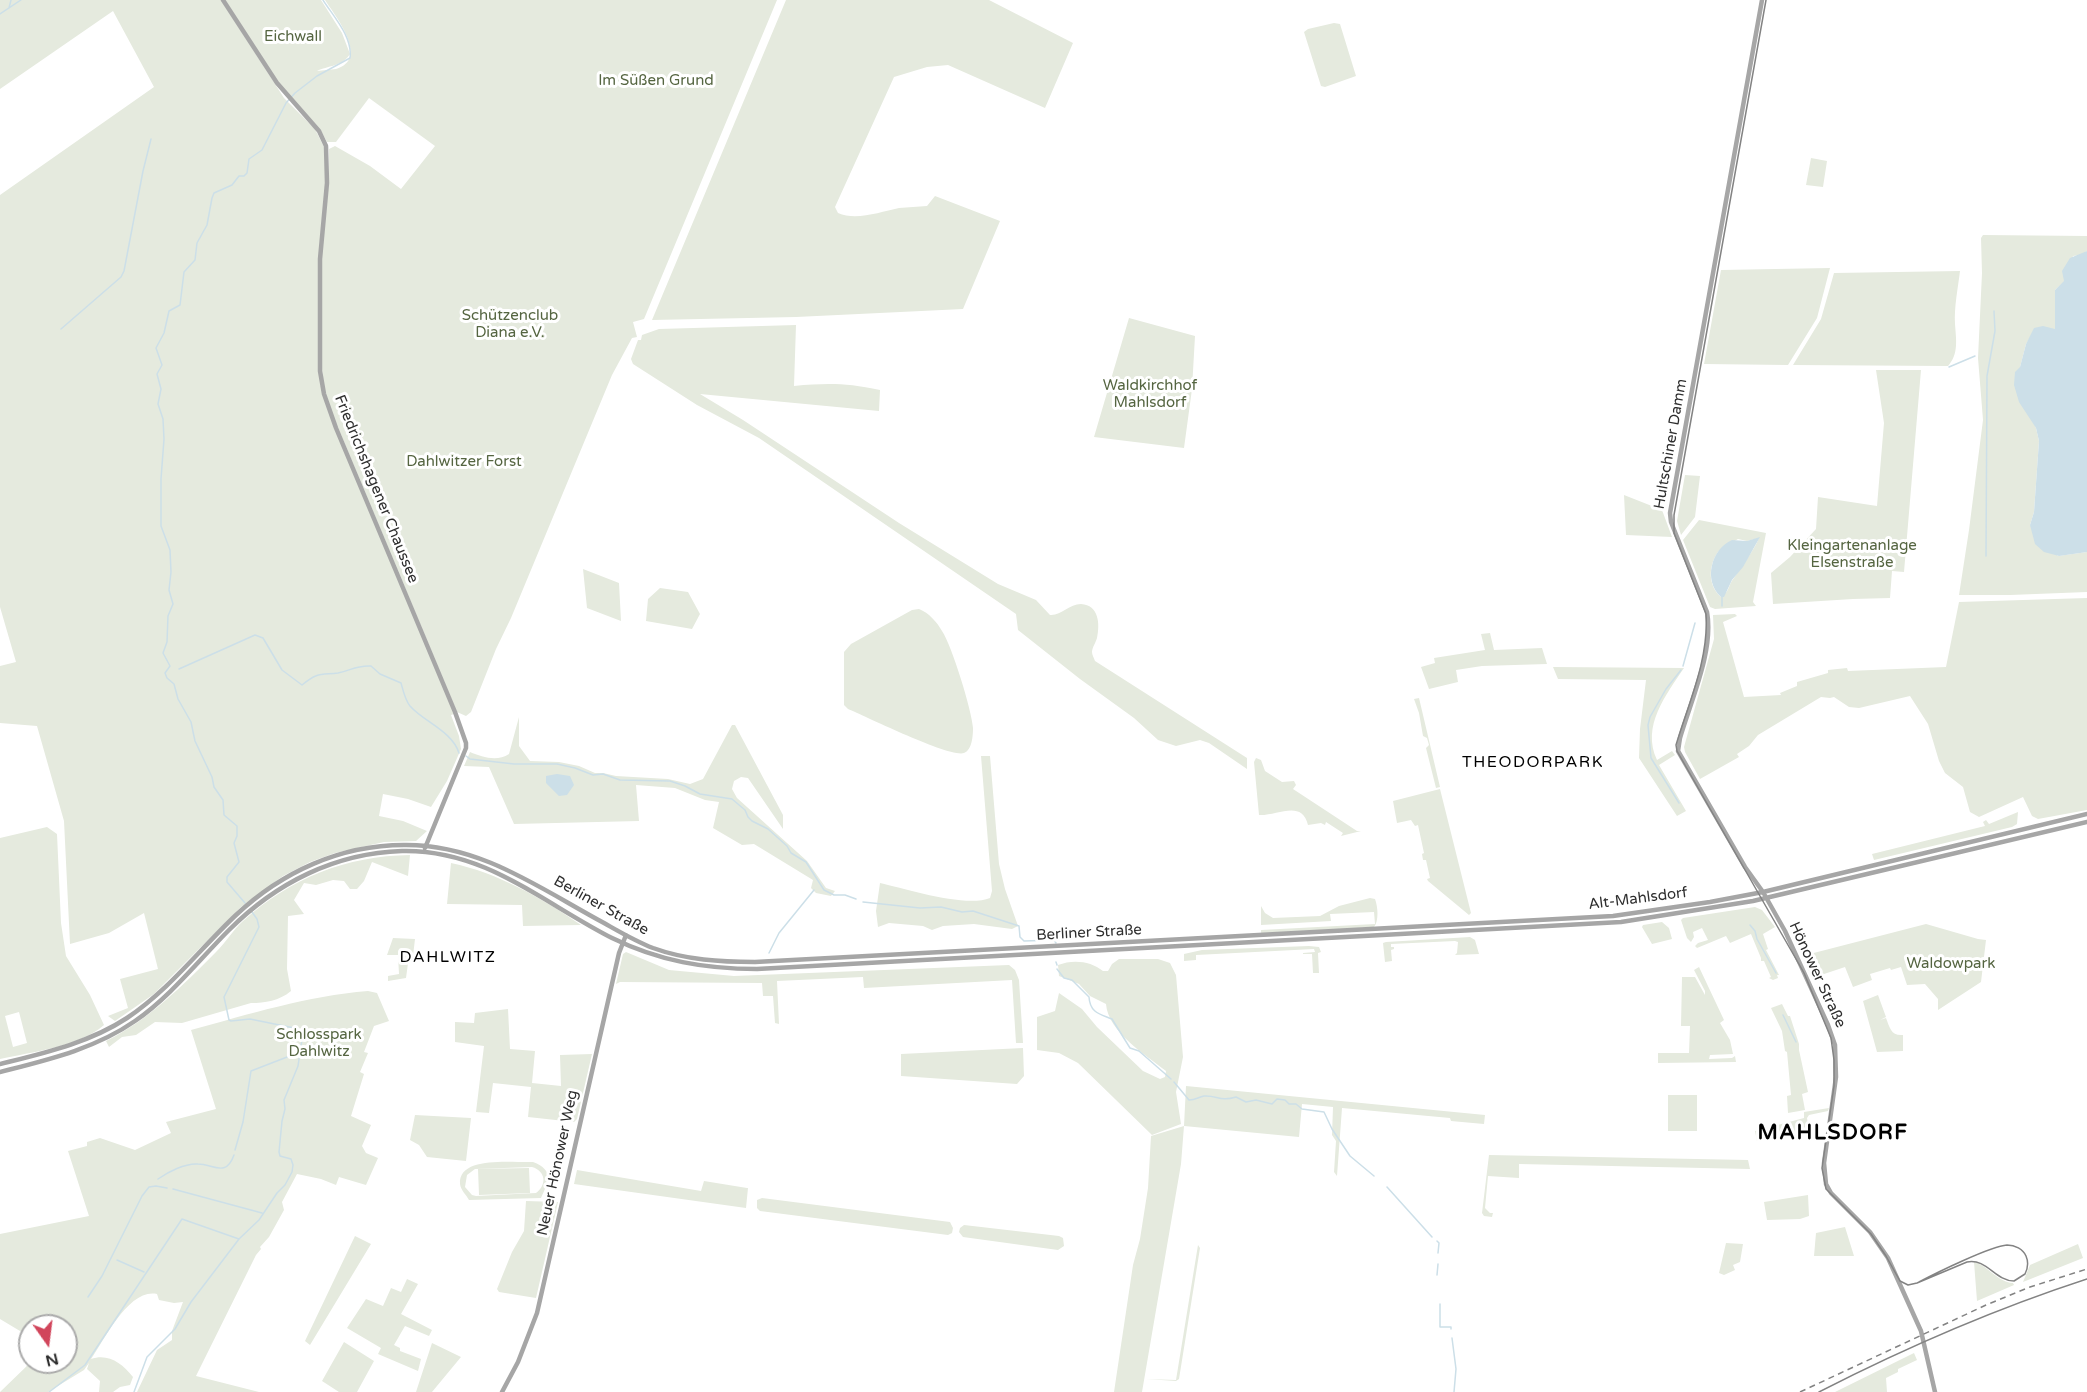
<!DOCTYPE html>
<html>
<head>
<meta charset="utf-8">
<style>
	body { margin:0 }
	#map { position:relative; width:2087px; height:1392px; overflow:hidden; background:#fff; font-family:"Varela Round",sans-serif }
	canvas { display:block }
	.north { position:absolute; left:18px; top:1314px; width:60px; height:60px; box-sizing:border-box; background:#fff; border:2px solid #ababab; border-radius:50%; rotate:166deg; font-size:16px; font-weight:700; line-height:24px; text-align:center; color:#2e2e2e }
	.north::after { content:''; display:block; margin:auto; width:21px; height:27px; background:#d1455b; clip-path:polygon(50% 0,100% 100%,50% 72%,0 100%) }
</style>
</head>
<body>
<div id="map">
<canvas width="2087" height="1392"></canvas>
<div class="north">N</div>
</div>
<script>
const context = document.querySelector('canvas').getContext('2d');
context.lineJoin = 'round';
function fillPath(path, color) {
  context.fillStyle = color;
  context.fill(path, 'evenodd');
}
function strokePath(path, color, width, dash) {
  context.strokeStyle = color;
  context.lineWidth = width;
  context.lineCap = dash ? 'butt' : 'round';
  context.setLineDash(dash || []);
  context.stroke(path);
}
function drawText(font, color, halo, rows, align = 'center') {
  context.font = font + ' "Varela Round",sans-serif';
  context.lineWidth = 6;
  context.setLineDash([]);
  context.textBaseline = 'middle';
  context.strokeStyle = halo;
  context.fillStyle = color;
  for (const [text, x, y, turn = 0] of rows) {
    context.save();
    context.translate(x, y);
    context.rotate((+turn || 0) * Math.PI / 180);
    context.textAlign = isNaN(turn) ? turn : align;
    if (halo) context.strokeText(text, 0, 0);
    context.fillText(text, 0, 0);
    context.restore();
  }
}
const green = new Path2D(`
	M0,0H221L284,98L315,129L326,151V177L319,251L320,384L454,714L451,715L459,736L461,749L447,781L431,807L408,799L383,794L379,816L403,821L427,831L416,841L384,842L335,853L310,862L283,876L241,907L154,994L115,1021L108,1016L128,1008L120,979L158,969L144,913L109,933L70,944L64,821L37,726L0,723V666L16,662L0,607V195L154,87L113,11L0,89Z
	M225,0H321L342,33L350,54C343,66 327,66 317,71C323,70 330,70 336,69C370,59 336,17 325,0H777L644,319L633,322L637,337L632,338L612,375L511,618L496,649L471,712L466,716L457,712L334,418L324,388L322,369V253L329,180V149L335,146L370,166L401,189L435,146L369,98L336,142H327L321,131L283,89Z
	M786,0H989L1073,43L1045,108L948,65L927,67L894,77L835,207L838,213C856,221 880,212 899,208C908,207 918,207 927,206L935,196L1000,221L963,309L796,317L652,320Z
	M1334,23L1340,24L1356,76L1325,87L1321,86L1304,32L1308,29Z
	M1811,158L1827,161L1823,187L1806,185Z
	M1983,235L2087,236V251L2081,255L2073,256L2065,281L2055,290L2056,330L2033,332L2026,344L2020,367L2032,419L2036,428L2039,441L2034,512L2030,525L2058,556L2087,552V592L2010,595H1959L1969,530L1983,420L1978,358L1982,273L1981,238Z
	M1830,268L1817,318L1788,365L1704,364L1721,270Z
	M1960,271C1958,288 1954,307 1955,324C1956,339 1959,354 1948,366L1793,365L1821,319L1834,273Z
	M1129,318L1195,336L1192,389L1184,448L1094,437Z
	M796,325L794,386C828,383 846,383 880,390L879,411L700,394L743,420L899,523L998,584L1036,600L1050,615C1061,616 1069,604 1081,604C1099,605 1100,624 1097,638C1096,642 1092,648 1092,652C1092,655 1094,658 1095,661L1247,758V769L1209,743L1200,740L1176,746L1158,740L1134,718L1080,679L1018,630L1016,614L759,438L697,405L633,364L631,359L638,340H641L642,335L659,329Z
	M1876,370H1921L1904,572L1892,571L1890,598L1853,599L1773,604L1771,573L1790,557L1816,529L1818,497L1877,506L1884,423Z
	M1685,475L1700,476L1695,517L1681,535L1677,521Z
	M1624,495L1662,510L1672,537L1626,535Z
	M1699,520L1766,533L1753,602L1756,606L1715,609L1710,607L1683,540ZM1759,538C1753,552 1743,564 1734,578C1728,585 1730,591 1721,597C1708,586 1708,566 1718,552C1722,547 1731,543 1738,539L1747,541Z
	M583,569L619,583L621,621L587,608Z
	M660,588L688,592L700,614L692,629L646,621L648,599Z
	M2087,598V810L2038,819L2032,816L2023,797L1979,817L1970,812L1963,787L1945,773L1939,761L1928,724L1910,696L1859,708L1849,707L1834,697L1830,698L1821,697L1758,735L1749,746L1737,754L1739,757L1700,779L1685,752L1684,747L1714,639L1713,615L1735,614L1737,616L1723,622L1744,697L1781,695L1780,693L1797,686V682L1828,673V670L1847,668L1848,671L1946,667L1959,602Z
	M919,609C929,613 937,622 942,631C952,646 972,711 973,728C973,736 972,750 964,753C950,758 865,716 848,709L844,705V652L851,644L912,610Z
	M1490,633L1494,650L1542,648L1547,664L1482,666L1456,670L1458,682L1429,689L1421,667L1435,663L1434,658L1485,650L1481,634Z
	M1553,667L1684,668C1666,695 1641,726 1657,760L1672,751L1675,755L1659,765L1686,811L1677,816L1639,758L1640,729L1646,680L1558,679Z
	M1419,698L1440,787L1436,788L1426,748L1429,745L1427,738L1423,736L1419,713L1414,699Z
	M519,717V746L530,761L559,762L579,766L595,773H603L616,776L668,779L690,784L703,779L732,725H735L783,815V829L748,778L741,777L734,781L732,789L737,798L807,861L826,888L835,891L831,896L816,893L811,888L813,880L754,844L742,845L713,828L719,802L705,800L675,788L636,785L639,821L514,824L489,767L464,766L470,752C482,757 497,762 509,754Z
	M981,756H990L999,864L1005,889L1018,926L1012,929L974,924L943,926L932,930L923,926L889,923L878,927L876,911L880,883C907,889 966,908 990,898L992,891Z
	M1256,758L1261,760L1265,771L1282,782L1294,781L1296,785L1293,789L1357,831H1361L1341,836L1343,833L1326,822L1325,825L1321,823L1308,825C1302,799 1277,816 1259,815L1254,762Z
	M1440,789L1471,913L1469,915L1428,881L1427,879L1430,878L1426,860H1423L1422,854L1424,853L1418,825L1415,826L1411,820L1397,823L1393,801Z
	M2018,812L2017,824L2012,827L1874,860L1872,854L1985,826L1983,822L1986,820L1989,824Z
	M47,827L57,834L61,923L66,956L90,995L104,1025C79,1047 31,1052 0,1059V838ZM19,1012L27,1043L13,1047L5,1016Z
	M410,855L408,876L372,862L364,881L357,889H350L344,881L333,880L316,885L304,883L294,900L304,914L288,916L287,969L291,991C279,1001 265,1003 251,1003L182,1023L155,1022L136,1035L122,1037L109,1047L106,1041C149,1020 183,985 216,952C226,942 233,930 243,921C291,878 346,856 410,855Z
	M451,863C498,873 542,898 581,925L523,926L522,905L447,904Z
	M1370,898L1375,899C1378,907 1379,921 1374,927L1261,934V930L1375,924L1374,912L1330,914L1331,921L1261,925V906L1265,913L1273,918L1320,916L1339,906Z
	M1755,907L1762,910L1775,927L1763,934L1768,949L1766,950L1779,975H1777L1778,978L1773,980L1769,978L1771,977L1764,961H1761V958L1751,934L1730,943L1726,936L1697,948L1695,946L1698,943L1708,940L1702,928L1693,932L1694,937L1691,942L1687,938L1681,920L1683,918Z
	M1662,922L1669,928L1672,939L1652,944L1642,927L1643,925Z
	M1926,924L1978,939L1986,940L1981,982L1938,1010V999L1925,984L1907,985L1901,967L1891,970L1890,968L1870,974L1872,980L1853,987L1845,967L1812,978L1802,956Z
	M1470,937L1475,940L1479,954L1455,955L1457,953L1458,942L1455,941L1391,944V947H1394V949L1391,950L1392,961L1385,962L1383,943L1386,942Z
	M393,938L415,939L413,956H409L406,978L388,981V976L399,974L398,955H387Z
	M1309,946L1319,947L1321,952L1318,953L1319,973H1313L1312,954H1303V953L1315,952L1314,949L1196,955V960L1184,961V954L1202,950Z
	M626,952L669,970L734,976L1009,965L1015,970L1019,980L1023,1043H1016L1012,980L864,988L863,977L777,981L779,1024L775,1023L773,996H763L762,983L620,982L616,984L623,954Z
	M1119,959H1158L1170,963L1176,975L1183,1057L1176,1092L1181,1124L1152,1135L1078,1063L1059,1053L1037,1050V1017L1055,1011L1059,993L1082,1009L1097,1027L1143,1071L1160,1079L1165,1077L1166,1071C1146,1055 1108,1032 1106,1004L1090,996L1079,984L1059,976L1058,965C1073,959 1091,961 1103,971H1108L1112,964Z
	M1699,967L1724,1020L1720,1023L1730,1040L1733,1054L1710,1055L1709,1059L1732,1058L1735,1056L1736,1062L1658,1063V1053H1689L1690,1026H1681L1682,977H1695L1705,995V991L1694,970Z
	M368,991L377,993L389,1021L374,1026L364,1052L368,1053L360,1072L364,1074L351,1116L371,1125L362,1146L366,1153L378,1158L366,1185L339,1177L336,1185L321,1179L297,1174L282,1202L284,1210L269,1237L260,1247L261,1249L256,1255L196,1376L259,1392H137L157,1350L172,1340V1331L183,1302L174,1303L159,1300L157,1294C129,1288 105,1339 91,1359C108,1353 122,1363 133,1377L130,1385L120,1387L113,1392H99L100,1381L87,1369L89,1363L84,1370L48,1392H0L31,1362H66V1326H30V1337L0,1319V1234L89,1216L68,1151L87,1146V1142L100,1138L135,1150L171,1133L166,1122L216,1109L191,1030C250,1014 307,996 368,991Z
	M1878,995L1886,1017L1880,1020L1886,1018C1890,1028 1891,1036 1903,1035V1051L1877,1052L1863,1001Z
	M1782,1004L1788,1016H1790L1799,1044V1050L1808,1092L1802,1094L1805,1110L1788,1113L1787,1096L1791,1095L1787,1052L1785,1051L1782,1031L1771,1008Z
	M508,1009L510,1049L535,1051L532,1083L561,1086L560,1055L592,1054L577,1119L574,1122L528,1117L531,1087L493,1083L489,1113L476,1112L484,1046L455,1042V1022L474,1023L475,1013Z
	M1023,1048L1024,1076L1017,1084L901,1076V1054Z
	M1186,1086L1485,1115L1484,1124L1451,1121L1450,1118L1342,1108L1337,1176L1334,1172L1336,1141L1332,1135L1333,1107L1302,1104L1299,1137L1184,1126L1181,1164L1142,1392H1114L1133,1265L1140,1239L1148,1188L1151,1136L1184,1126Z
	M1668,1095H1697V1131H1668Z
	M1829,1108L1828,1111L1809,1115L1807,1118L1809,1131L1757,1141L1755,1131L1804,1118V1112Z
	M415,1115L471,1118L466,1161L427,1157L419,1145L410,1140Z
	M1489,1155L1748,1160L1750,1169L1519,1164V1178L1488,1176L1485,1208L1490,1213H1493L1492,1217L1484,1216L1482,1213Z
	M533,1162C555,1170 548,1183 541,1198L469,1200C466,1194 461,1191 460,1184C458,1155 514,1163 533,1162ZM532,1167C546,1171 547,1185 536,1193L476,1196L472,1195L465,1187L467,1175L475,1169Z
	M529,1168L530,1193L479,1195L478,1169Z
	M577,1170L701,1191L704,1181L747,1188H748L746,1208L574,1184Z
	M1808,1195L1809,1216L1800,1219L1767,1220L1764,1202Z
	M762,1198L950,1222L953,1228L952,1233L948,1235L760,1211L757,1208V1200Z
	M526,1201L558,1202L536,1298L499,1292L497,1289L512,1252L524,1231Z
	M964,1225L1059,1236L1063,1238L1064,1246L1058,1250L963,1237L959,1232L960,1228Z
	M1845,1227L1854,1256H1814L1816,1233Z
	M355,1236L371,1244L310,1345L305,1341Z
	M1726,1243L1743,1244L1740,1262L1733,1265L1735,1270L1724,1275L1719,1273Z
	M2078,1244L2083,1258L2023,1282L2030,1265Z
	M1198,1245L1200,1248L1179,1379L1176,1381L1146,1379L1176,1380Z
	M1974,1262C1989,1266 1997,1282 2013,1283L2014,1285L1977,1301Z
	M407,1279L418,1284L401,1314L432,1330L429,1336L405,1326L394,1345L400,1348V1351L421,1359L418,1371L378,1354L381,1348L347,1328L366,1299L383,1306L391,1288L401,1292Z
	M344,1342L374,1361L357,1392H339L322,1381Z
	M432,1343L461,1357L432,1392H416Z
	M1914,1353L1917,1360L1898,1369V1372L1886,1378L1887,1392H1835Z`);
const water = new Path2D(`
	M2087,251V552L2059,556L2044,552L2035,544L2030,525L2034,512L2039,441L2036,428L2019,402L2014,385L2015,372L2020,367L2026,344L2034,328L2043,326L2055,329V290L2064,281L2062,271L2070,258Z
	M1760,537L1743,567L1732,580L1724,597H1721C1703,581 1711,549 1732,540L1747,541Z
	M557,774L570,776L574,785L567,795L559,796L546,783V776Z`);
const stream = new Path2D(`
	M9,8L11,0
	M0,14L21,0
	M61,329L121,277L124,271L143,171L151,139
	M1949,367L1975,356
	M1986,556L1987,376L1995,331L1994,311
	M1722,606V597
	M1683,666L1695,623
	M179,669L255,635L263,638L282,670L302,685C318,672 320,675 338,673C350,671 356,665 371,666L380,674L401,683C403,690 405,700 410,706C424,722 452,731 459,753
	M466,756L470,759L514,764H557L575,768L593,775L603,774L620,780L670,781L685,786L700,794L732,799L745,810L748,817L752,821L768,829L787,846L791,853L806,862L824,890L834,895H845L856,899
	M1679,803L1651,758L1648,725L1650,717L1666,689L1681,670
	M863,902L920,908L941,907L962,912L973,911L1019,926L1020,937L1024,941L1054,940L1056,943
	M245,903L227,882V877L239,862L234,843L237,836V826L224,815L223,800L214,787L212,777L195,741L191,722L178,699L174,684L167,678L165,673L170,666L163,653L167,642L168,616L173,604L169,590L171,572L170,550L161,526V479L164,439L163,419L158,404L161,389L157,374L162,365L156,348L164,333L169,311L180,305L184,272L195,260L197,243L207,225L212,198L214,193L232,185L239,176H244L247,173L249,159L262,150L286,103L295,93L317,76L350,58C353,37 333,16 323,0
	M1750,925L1755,931L1757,939L1776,973
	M769,953L779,933L814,890
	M1056,962L1057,965
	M1057,969L1064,978L1072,980L1089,997C1090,1013 1100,1014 1112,1019L1130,1048L1139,1051L1171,1079
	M1783,1015L1796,1042
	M1174,1082L1189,1100C1196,1100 1198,1097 1204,1096C1217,1095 1220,1102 1236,1097L1246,1102L1256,1100L1272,1104L1277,1099L1285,1100L1289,1104H1296L1302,1109L1324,1112L1332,1129L1350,1156L1374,1176
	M235,1150L243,1122L251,1071L300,1052
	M158,1179C168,1172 185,1163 198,1164C213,1164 226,1178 234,1155
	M1387,1187L1432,1237
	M173,1189L262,1213
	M1437,1241L1439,1243L1438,1253
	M117,1260L144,1272
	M1437,1275L1438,1264
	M88,1297L102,1276L142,1196L149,1187L156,1186L167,1188
	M1440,1304V1327H1451V1329
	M1452,1338L1456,1369L1454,1392
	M49,1392L85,1365L182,1219L239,1239
	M134,1392L147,1357L175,1329L191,1302L239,1239L259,1220L277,1193L285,1185L292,1172L293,1165L291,1159L280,1156L279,1152L282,1121L285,1109L284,1100L298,1066L303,1033L299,1029L250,1019L231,1021L229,1020L224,997L259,927L257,919L252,912`);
const major = new Path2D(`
	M223,0L277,83L319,131L326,146L327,183L320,259V371L324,394L336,428L455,712L466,743V748L425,848
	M1762,0L1670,513L1671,522L1707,612C1714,651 1691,700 1680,738L1678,751L1745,867L1763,892L1785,931L1828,1025L1835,1045L1836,1077L1824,1163L1826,1184L1831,1193L1870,1232L1888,1258L1921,1331L1935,1392
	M0,1064C44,1053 89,1043 127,1018C169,990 200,949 236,915C282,872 340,845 404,845C480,844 539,888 604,923C620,932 635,941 653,948C686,960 721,962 755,962L1613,916L1710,902L1763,892L2087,814
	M0,1072C47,1060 95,1049 135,1021C171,996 198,961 229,930C276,883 335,853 402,851C485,849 543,903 612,938C659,961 705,969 757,969L1621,922L1753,901L2087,822
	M502,1392L518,1362L537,1313L619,953L626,935`);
const tram = new Path2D(`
	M1766,0L1674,515V533L1706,614C1709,659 1689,702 1676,745L1677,751L1804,973L1831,1038L1834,1060V1086L1822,1168L1826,1189L1871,1234L1886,1256L1900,1281L1908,1285L1917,1283L1967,1262C1987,1258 1995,1281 2014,1281L2025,1274C2028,1268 2029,1263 2026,1256C2023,1249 2015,1245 2007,1245C1991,1246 1936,1273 1919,1282
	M1819,1392C1905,1348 1995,1309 2087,1279`);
const rail = new Path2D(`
	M1800,1392L1986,1305L2030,1287L2087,1269`);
const parkNames = [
	["Eichwall",293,37],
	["Im Süßen Grund",656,81],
	["Schützenclub",510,316],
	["Diana e.V.",510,333],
	["Waldkirchhof",1150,386],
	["Mahlsdorf",1150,403],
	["Dahlwitzer Forst",464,462],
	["Kleingartenanlage",1852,546],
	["Elsenstraße",1852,563],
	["Waldowpark",1951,964],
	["Schlosspark",319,1035],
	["Dahlwitz",319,1052]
];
const streetNames = [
	["Hultschiner Damm",1671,444,-80],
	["Friedrichshagener Chaussee",376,489,68],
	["Alt-Mahlsdorf",1638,899,-7],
	["Berliner Straße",601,906,29],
	["Berliner Straße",1089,933,-3],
	["Hönower Straße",1817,975,65],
	["Neuer Hönower Weg",558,1163,-78]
];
const neighbourhoodNames = [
	["THEODORPARK",1533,763],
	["DAHLWITZ",448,958]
];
const districtNames = [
	["MAHLSDORF",1833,1133]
];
fillPath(green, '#e5eade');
fillPath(water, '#ccdfe8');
strokePath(stream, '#ccdfe8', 1.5);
strokePath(major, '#a6a6a6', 4.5);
strokePath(tram, '#838383', 1.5);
strokePath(rail, '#838383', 1.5, [6, 4.5]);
drawText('15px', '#556541', '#fff', parkNames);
drawText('15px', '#2e2e2e', '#fff', streetNames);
context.letterSpacing = '1.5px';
drawText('16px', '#000', '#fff', neighbourhoodNames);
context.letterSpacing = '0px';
context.letterSpacing = '1.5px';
drawText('bold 21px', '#000', '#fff', districtNames);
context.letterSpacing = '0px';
</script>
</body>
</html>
